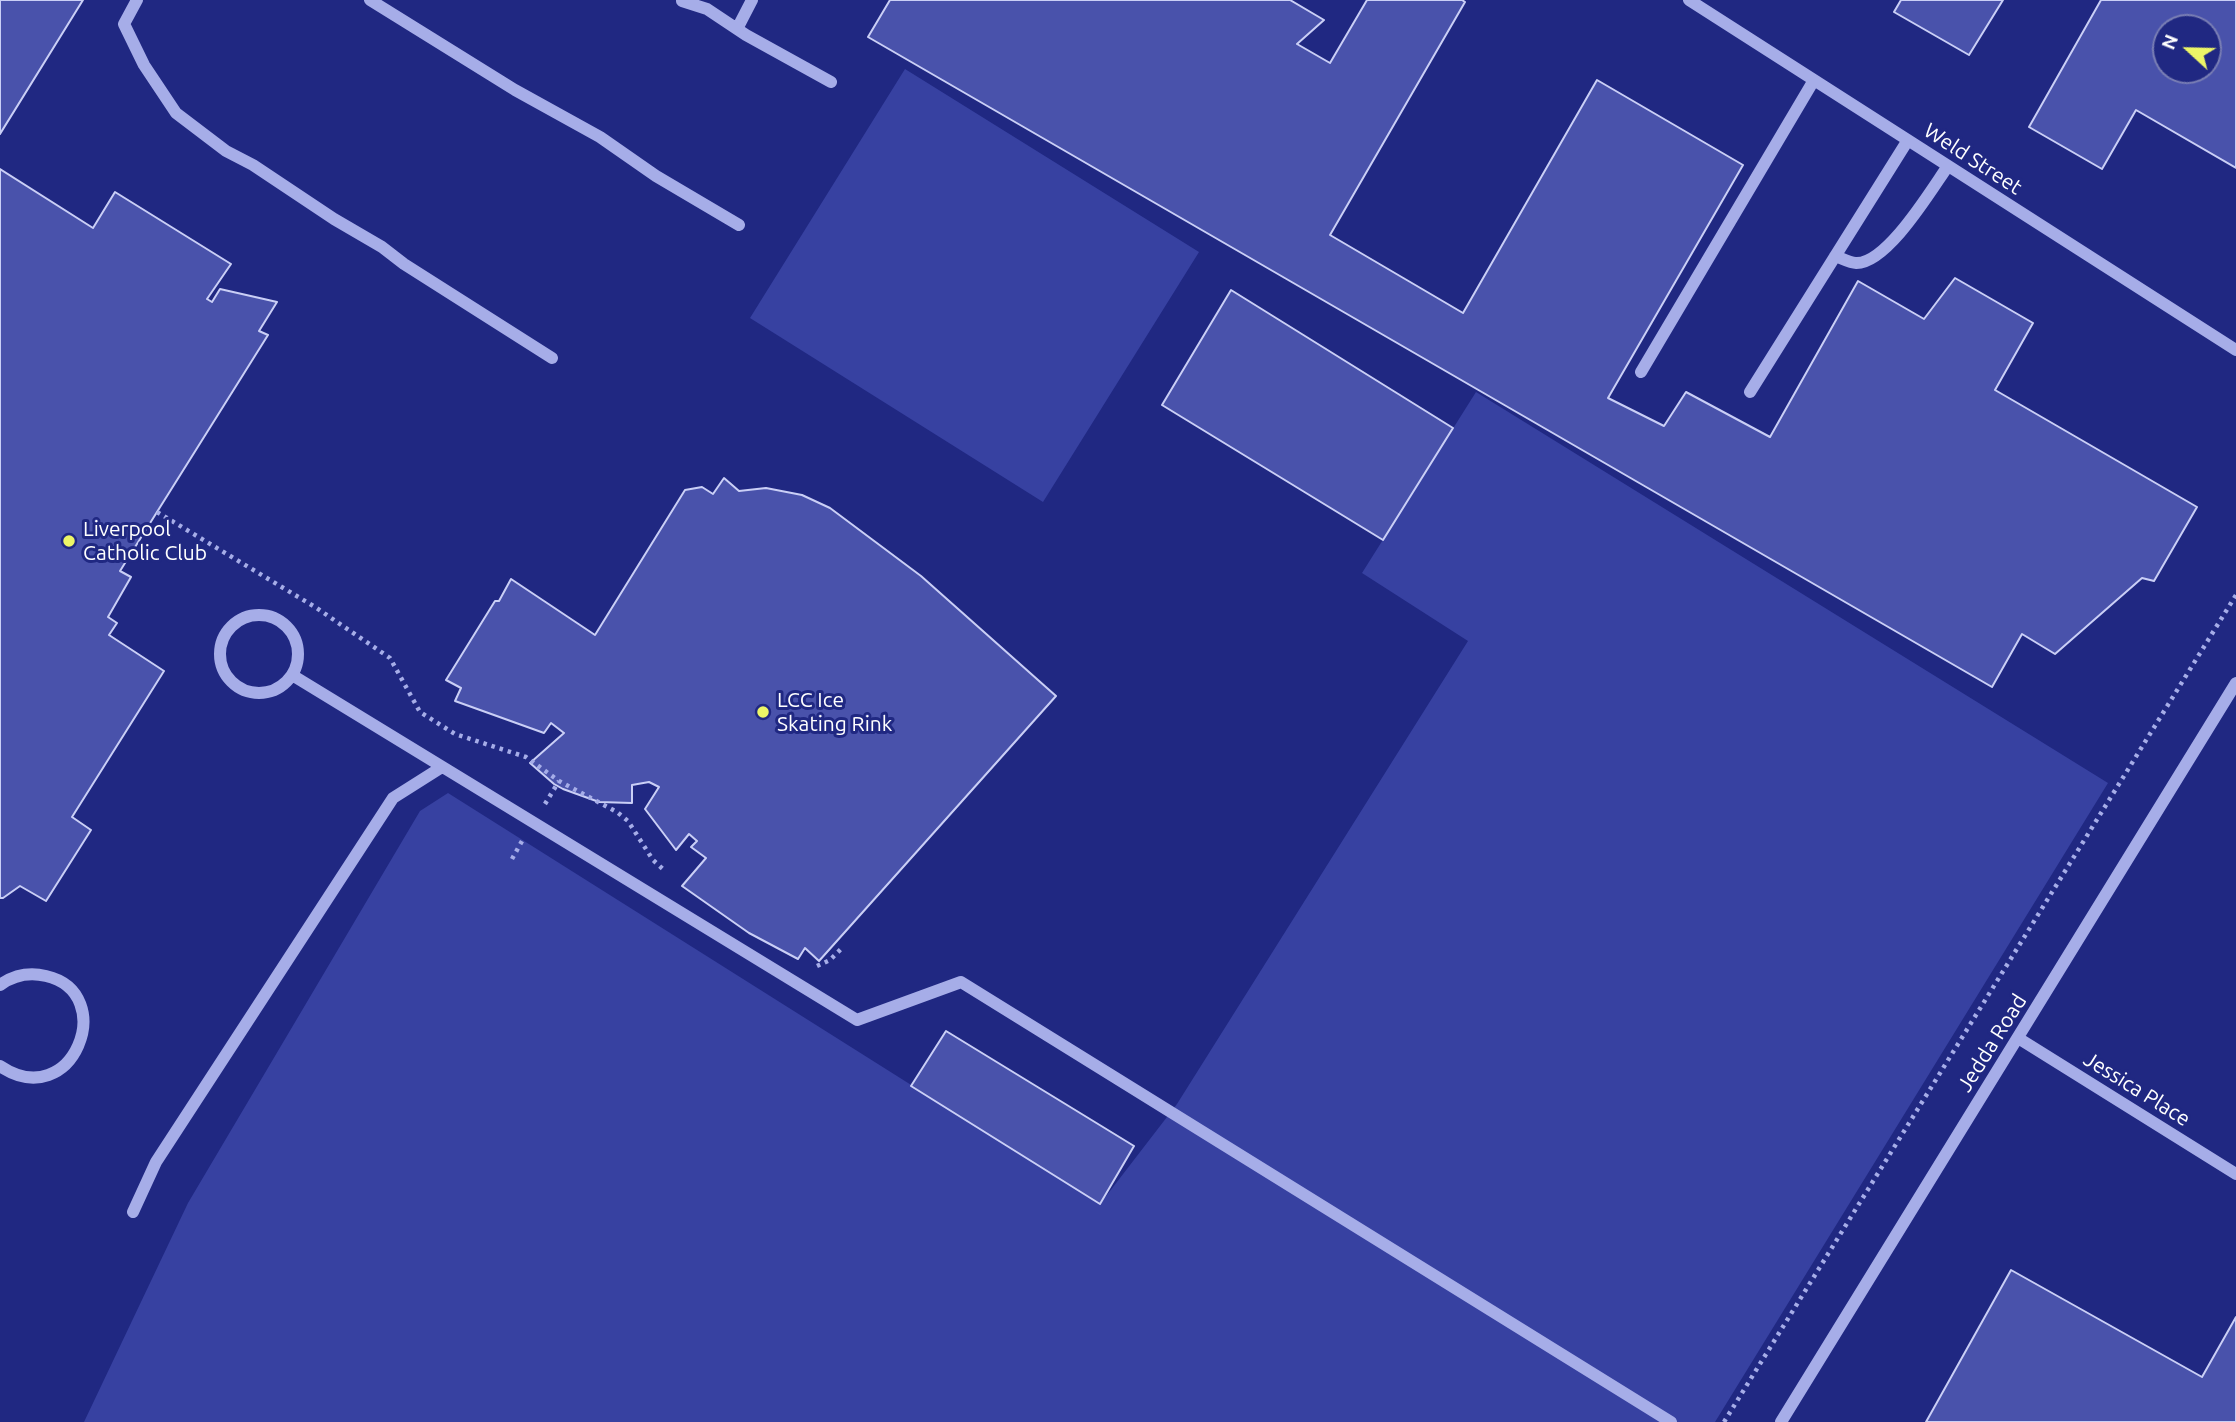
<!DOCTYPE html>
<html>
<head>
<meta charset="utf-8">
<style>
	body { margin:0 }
	#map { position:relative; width:2236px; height:1422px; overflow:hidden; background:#202882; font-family:Ubuntu,sans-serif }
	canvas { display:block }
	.north { position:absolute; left:2152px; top:14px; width:70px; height:70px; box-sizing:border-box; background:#202882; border:2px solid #797eb4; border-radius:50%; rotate:292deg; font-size:19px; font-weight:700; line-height:28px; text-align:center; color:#fff }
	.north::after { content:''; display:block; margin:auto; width:24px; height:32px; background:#edf667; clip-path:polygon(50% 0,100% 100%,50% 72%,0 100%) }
</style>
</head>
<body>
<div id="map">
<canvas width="2236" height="1422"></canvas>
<div class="north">N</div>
</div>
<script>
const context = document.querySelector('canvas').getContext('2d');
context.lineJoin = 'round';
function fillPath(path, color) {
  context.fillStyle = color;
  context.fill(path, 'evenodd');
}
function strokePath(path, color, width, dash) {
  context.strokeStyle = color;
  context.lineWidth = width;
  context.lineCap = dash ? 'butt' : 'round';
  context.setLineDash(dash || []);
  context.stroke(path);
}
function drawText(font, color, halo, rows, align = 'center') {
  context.font = font + ' Ubuntu,sans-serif';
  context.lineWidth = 6;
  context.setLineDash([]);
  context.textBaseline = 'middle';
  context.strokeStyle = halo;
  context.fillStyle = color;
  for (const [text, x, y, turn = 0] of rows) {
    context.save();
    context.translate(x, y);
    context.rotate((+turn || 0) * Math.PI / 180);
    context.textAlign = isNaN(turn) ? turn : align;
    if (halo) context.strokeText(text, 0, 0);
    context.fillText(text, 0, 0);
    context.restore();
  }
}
const green = new Path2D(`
	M905,69L1199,252L1043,502L750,318Z
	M1476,392L2108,783L1715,1422H84L188,1203L420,811L448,793L1100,1204L1177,1104L1468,641L1362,573Z`);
const building = new Path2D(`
	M0,0H83L0,134Z
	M890,0H1290L1324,20L1297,44L1330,63L1367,0H1462L1465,2L1330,235L1463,313L1597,80L1743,165L1608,398L1664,426L1686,392L1770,437L1858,281L1924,319L1955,278L2033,323L1995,390L2197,507L2154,581L2142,578L2055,654L2022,634L1992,687L868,37Z
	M1901,0H2003L1969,55L1894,12Z
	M2101,0H2236V168L2136,110L2102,169L2029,127ZM2166,28H2208V70H2166Z
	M0,169L93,228L115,192L231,264L207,299L212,302L220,289L277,302L259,331L268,335L120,571L131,577L108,617L117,623L109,635L164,671L72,817L91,830L46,901L20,886L3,898H0Z
	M1231,290L1453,428L1383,540L1162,405Z
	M724,478L739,491L766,488L802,495L830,508L921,576L1056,696L819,961L805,948L798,959L749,933L682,886L706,858L691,847L697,841L689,834L676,850L645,809L659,787L649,782L632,785V803L599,802L563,789L554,784L530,763L564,733L551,723L544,733L455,701L461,688L446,680L495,601H499L511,579L595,635L685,490L702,487L713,494Z
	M946,1031L1134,1146L1100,1204L911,1086Z
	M2011,1270L2202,1377L2236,1317V1422H1926Z`);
const path = new Path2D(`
	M157,512L315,607L390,658L420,712L455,734L526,757L559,781L617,812L628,821L653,860L665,871
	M545,804L559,781
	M512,859L522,841
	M817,966L830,960L843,947
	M1724,1422L2236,595`);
const minor = new Path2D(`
	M137,0L124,24L144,65L176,113L226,151L253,165L334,219L382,247L404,264L552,358
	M370,0L515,90L600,137L656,176L739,225
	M1689,0L2236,350
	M682,1L707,9L746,35L831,82
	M737,29L752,0
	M1835,256C1841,258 1850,263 1856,263C1887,264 1931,190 1948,166
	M1641,372L1814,80
	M1750,392L1908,140
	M220 654a39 39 0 1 1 78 0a39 39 0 1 1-78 0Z
	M292,675L857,1020L961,982L1671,1422
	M0,985C14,975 29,972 46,976C120,993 73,1115 0,1066
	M2018,1038L2236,1174
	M133,1212L156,1162L393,798L442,767
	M1781,1422L2236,683`);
const markers = [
	[69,541,7,"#edf667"],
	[763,712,7,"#edf667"]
];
const streetNames = [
	["Weld Street",1973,159,33],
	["Jedda Road",1992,1043,-58],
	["Jessica Place",2137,1089,32]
];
const poiNames = [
	["Liverpool",83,529],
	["Catholic Club",83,553],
	["LCC Ice",777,700],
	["Skating Rink",777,724]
];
fillPath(green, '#3741a1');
fillPath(building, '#4952ab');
strokePath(building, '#cacff6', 2);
strokePath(path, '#a6ade8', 4.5, [3.5, 5]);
strokePath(minor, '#a6ade8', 12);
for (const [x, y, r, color] of markers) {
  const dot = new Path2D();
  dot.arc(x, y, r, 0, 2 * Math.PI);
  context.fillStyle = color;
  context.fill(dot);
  strokePath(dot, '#202882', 2.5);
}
drawText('21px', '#fff', '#202882', streetNames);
drawText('21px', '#fff', '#202882', poiNames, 'left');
</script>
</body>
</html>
